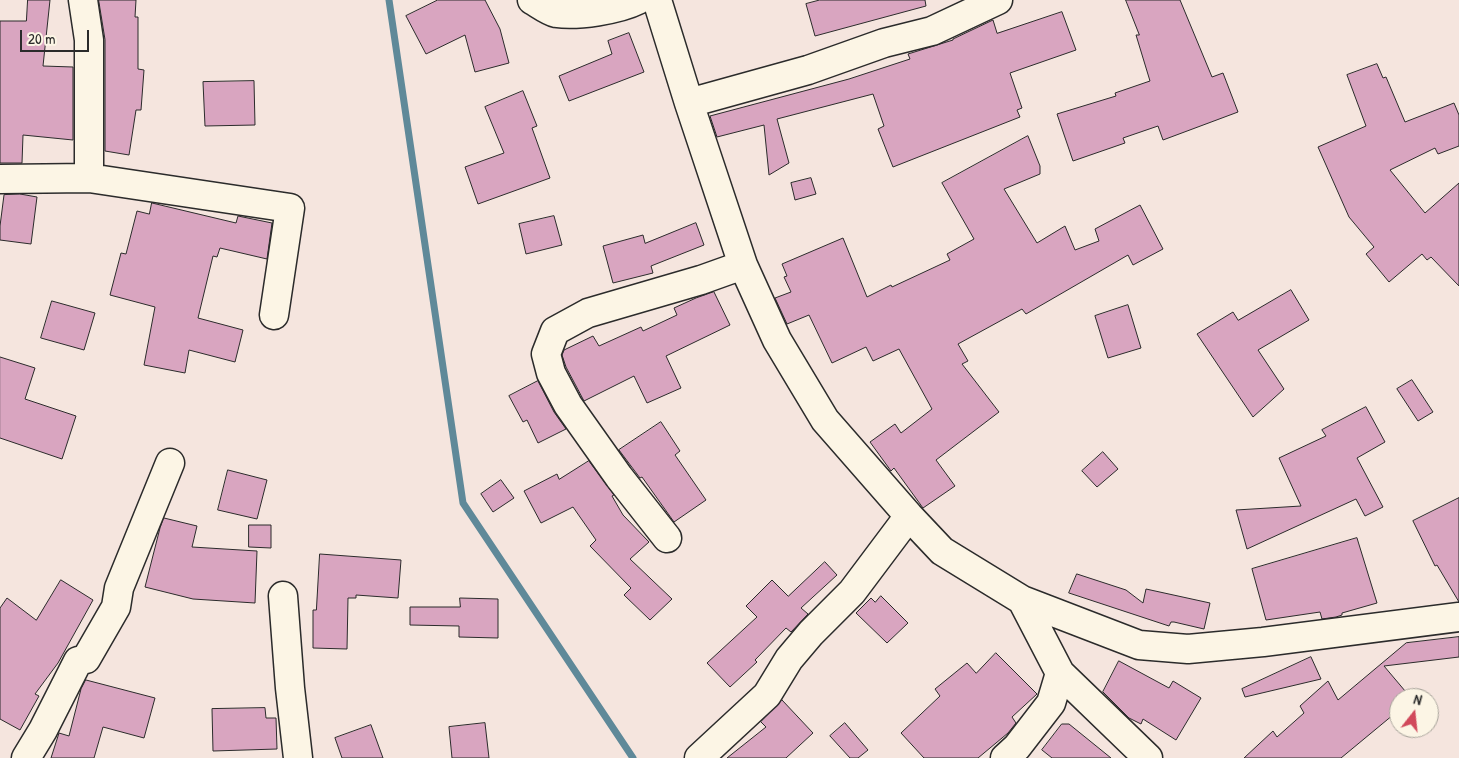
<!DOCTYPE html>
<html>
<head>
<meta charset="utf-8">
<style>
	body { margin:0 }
	#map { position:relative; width:1459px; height:758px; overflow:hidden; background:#f5e5de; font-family:"Patrick Hand",sans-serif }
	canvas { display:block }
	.north { position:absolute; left:1389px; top:688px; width:50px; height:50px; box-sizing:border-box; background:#fcf5e5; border:1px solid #a8a49b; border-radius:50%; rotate:16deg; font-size:14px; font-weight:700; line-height:20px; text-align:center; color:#2b2b2b }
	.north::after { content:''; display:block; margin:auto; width:18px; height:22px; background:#d1495b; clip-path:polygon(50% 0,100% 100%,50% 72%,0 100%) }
	.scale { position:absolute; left:20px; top:30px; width:69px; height:22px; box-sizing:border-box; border:2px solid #2b2b2b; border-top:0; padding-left:6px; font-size:15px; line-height:18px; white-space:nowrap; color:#2b2b2b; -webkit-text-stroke:4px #fcf5e5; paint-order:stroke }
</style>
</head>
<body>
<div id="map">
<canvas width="1459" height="758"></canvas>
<div class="north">N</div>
<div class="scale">20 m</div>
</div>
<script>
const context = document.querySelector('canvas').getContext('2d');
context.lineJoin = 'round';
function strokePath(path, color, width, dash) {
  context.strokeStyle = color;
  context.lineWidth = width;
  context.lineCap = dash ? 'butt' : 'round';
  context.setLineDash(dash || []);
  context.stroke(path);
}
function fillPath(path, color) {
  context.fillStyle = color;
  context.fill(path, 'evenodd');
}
const stream = new Path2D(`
	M389,0L463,503L633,758`);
const building = new Path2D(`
	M28,0H50L43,66L73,67V140L23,135L22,163H0V21H26Z
	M99,0H136L135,17H138V69L144,70L141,110H136L129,155L105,151V40Z
	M438,0H485L500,29L509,63L475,72L465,35L426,54L406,16Z
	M820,0H925L926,6L815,36L806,4Z
	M1126,0H1180L1212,77L1223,73L1238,112L1163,140L1158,126L1123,138L1125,143L1073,161L1057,114L1116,96L1115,93L1150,81L1136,35H1139Z
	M1062,12L1076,50L1010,73L1022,108L1017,110L1020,117L893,167L878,129L884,126L873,94L777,119L789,163L769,175L764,125L717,137L710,116L849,79L910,59L908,54L953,40V39L993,20L997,33Z
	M629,33L644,72L569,101L559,76L612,54L608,41Z
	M1377,64L1383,78L1386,77L1405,122L1454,103L1459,115V146L1438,154L1435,148L1390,170L1425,213L1459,183V286L1431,257L1427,260L1422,254L1389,282L1366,254L1374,247L1349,217L1318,147L1366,126L1347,75Z
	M254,81L255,125L205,126L203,82Z
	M523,91L537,126L532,128L550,178L478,204L465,167L504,153L485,107Z
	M1028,136L1040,166V174L1004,189L1037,243L1065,226L1075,250L1099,241L1095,229L1140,205L1163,249L1133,265L1128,255L1026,314L1022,309L958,344L968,361L962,364L999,412L936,460L955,486L923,508L894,468L891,471L870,442L895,424L901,433L932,409L899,349L873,361L866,347L832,363L809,315L787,324L775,298L791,292L784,277L787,276L782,264L843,238L867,297L891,285L892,287L950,260L947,254L974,239L942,183Z
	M811,178L816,194L795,200L791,183Z
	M20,194L37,197L31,244L0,240V226L4,195Z
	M152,203L236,223L238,216L272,223L267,259L220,248L217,257L213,256L198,318L243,330L235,362L189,350L185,373L144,365L155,307L110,295L121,253L126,254L137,211L149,214Z
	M554,216L562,245L526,254L519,224Z
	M696,223L704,245L651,266L653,273L613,283L603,246L643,235L645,243Z
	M1291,290L1309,320L1258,350L1284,389L1253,417L1197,334L1233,312L1238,320Z
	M714,292L730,325L666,356L681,388L647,403L634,376L584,401L566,367L562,355L564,350L593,336L599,346L641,327L643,331L677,315L674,308L696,298Z
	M52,301L95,313L84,350L41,338Z
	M1128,305L1141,348L1108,358L1095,316Z
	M0,357L35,368L25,399L76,416L62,459L0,438Z
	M1412,380L1433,412L1418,421L1397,389Z
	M538,381L554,412L566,429L538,443L527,420L523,422L509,396Z
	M1366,407L1385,442L1357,458L1383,507L1365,516L1356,499L1247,549L1236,510L1301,506L1279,458L1326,436L1322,430Z
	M661,422L680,451L675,455L706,500L674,522L642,477L640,478L619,450Z
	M1103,452L1118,469L1097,487L1082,471Z
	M589,461L614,495L612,496L623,515L649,542L630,559L672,599L650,620L624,595L631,588L590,546L596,540L573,507L541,523L524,491L557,474L559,479Z
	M228,470L267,480L257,519L218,510Z
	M501,480L514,498L493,512L481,494Z
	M1459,498V602L1437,565L1435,566L1413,521Z
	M164,518L197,526L192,547L257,551L255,603L193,599L145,587L160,528Z
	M249,525H271V548L249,547Z
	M1357,538L1377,603L1342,613V615L1336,617L1322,619L1320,612L1266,620L1252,569Z
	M320,554L401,560L398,598L356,595V598H348L347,649L313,648V610H316Z
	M825,562L837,575L801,608L808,614L791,632L786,628L755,660L757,662L730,687L707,663L757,617L746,606L772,580L788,596Z
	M1077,574L1126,590L1143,603L1146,589L1210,603L1204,629L1174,622H1171L1169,626L1069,593Z
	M61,580L93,600L58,663L35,694L39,696L20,730L0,719V608L7,598L36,620Z
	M881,596L908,623L887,643L856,613L871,598L875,602Z
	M460,598L498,599V638L459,637V626L410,625V607H460Z
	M1459,637V657L1384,666L1411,698H1399V710L1341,758H1244L1273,731L1277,737L1304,713L1300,706L1328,681L1338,700L1406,643Z
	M996,653L1037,694L1012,717L1016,723L1008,733L978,758H924L901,733L940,696L935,689L967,663L976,673Z
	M1311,657L1321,679L1245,697L1242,689Z
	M1119,661L1169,688L1173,681L1201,698L1176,740L1143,719L1141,724L1129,718L1103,692Z
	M86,680L155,698L144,738L103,727L94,758H51L59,733L69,736L81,689Z
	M782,700L813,733L786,758H727L766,727L761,722Z
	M265,708L266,718H276L277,749L213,751L212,709Z
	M485,723L489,758H452L449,727Z
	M845,723L868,750L858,758H850L830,736Z
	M1062,724H1069L1111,758H1052L1042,750Z
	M371,725L383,758H342L335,738Z`);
const minor = new Path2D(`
	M83,0L89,40V178
	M532,0C539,4 548,11 556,13C578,16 618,10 638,0
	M657,0L689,103L743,265L777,340L825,420L909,516L942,551L1022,600L1139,645L1188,649L1263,642L1459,617
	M689,103L808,70L884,43L932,31L998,0
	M0,179L89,178L290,208L274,315
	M667,538L619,477L568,405L551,373L546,354L555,331L588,313L701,280L743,265
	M283,596L290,688L298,758
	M1022,600L1060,673L1148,758
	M26,758L43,730L78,661L86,659L116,607L119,588L170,463
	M699,758L767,695L789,659L811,633L852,592L909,516
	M1005,758L1017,747L1051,703L1060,673`);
strokePath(stream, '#5f8999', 7);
fillPath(building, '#d9a5c0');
strokePath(building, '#2b2b2b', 1);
strokePath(minor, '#2b2b2b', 31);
strokePath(minor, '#fcf5e5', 28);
</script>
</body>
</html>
